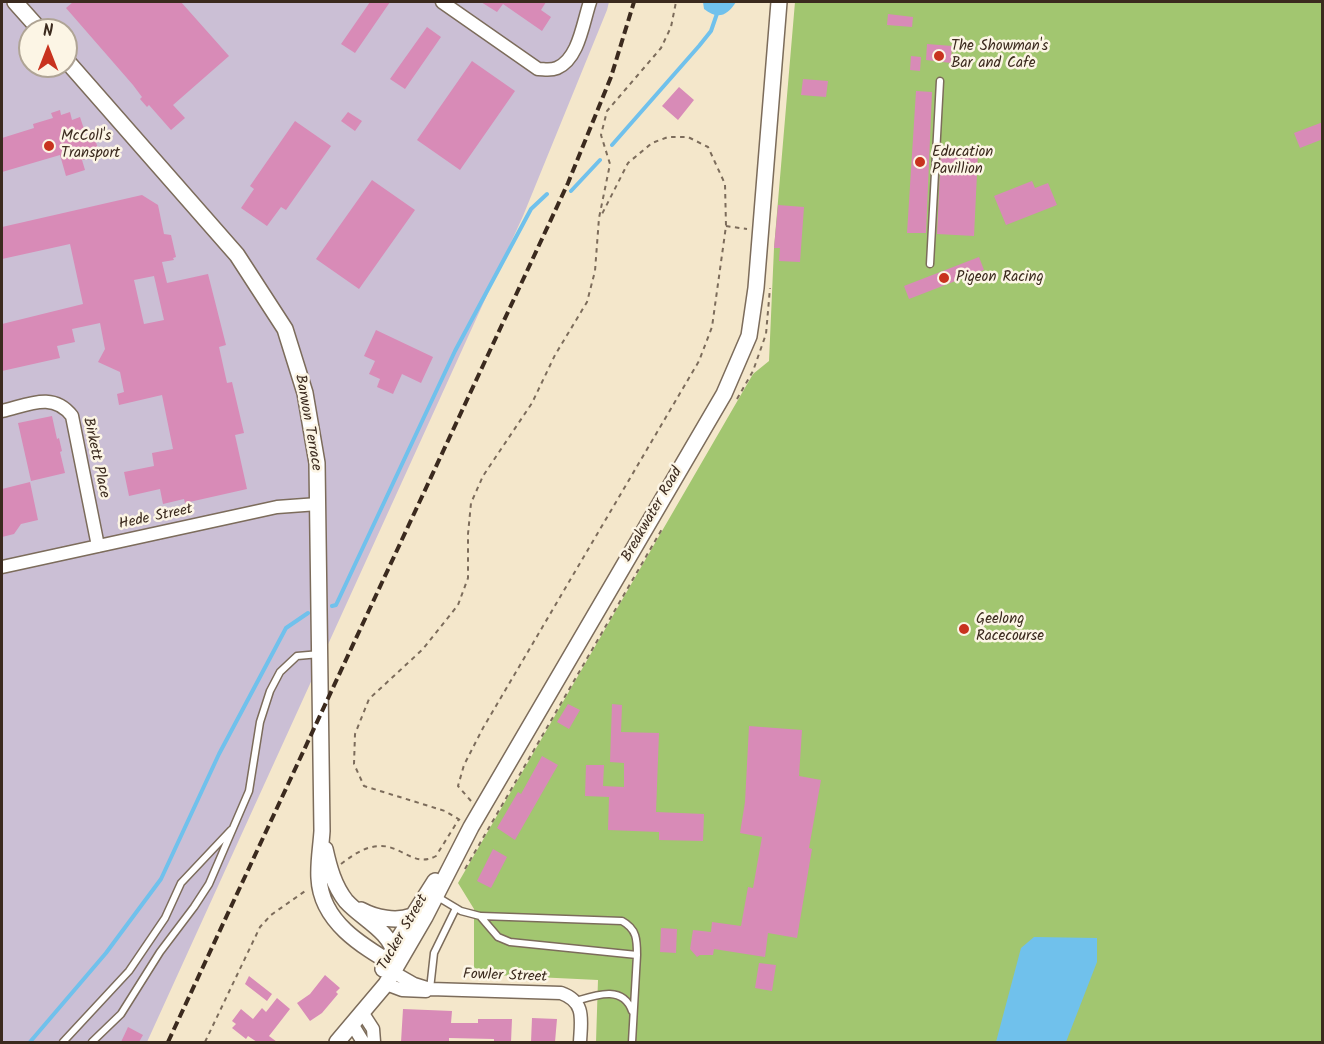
<!DOCTYPE html>
<html>
<head>
<meta charset="utf-8">
<style>
	body { margin:0 }
	#map { position:relative; width:1324px; height:1044px; overflow:hidden; background:#f4e7cb; font-family:Kalam,sans-serif }
	canvas { display:block }
	.frame { position:absolute; inset:0; border:3px solid #3b2a1e; pointer-events:none }
	.north { position:absolute; left:18px; top:18px; width:60px; height:60px; box-sizing:border-box; background:#fcf5e5; border:2px solid #afa495; border-radius:50%; rotate:0deg; font-size:16px; font-weight:700; line-height:24px; text-align:center; color:#3b2a1e }
	.north::after { content:''; display:block; margin:auto; width:21px; height:27px; background:#c8321e; clip-path:polygon(50% 0,100% 100%,50% 72%,0 100%) }
</style>
</head>
<body>
<div id="map">
<canvas width="1324" height="1044"></canvas>
<div class="frame"></div>
<div class="north">N</div>
</div>
<script>
const context = document.querySelector('canvas').getContext('2d');
context.lineJoin = 'round';
function fillPath(path, color) {
  context.fillStyle = color;
  context.fill(path, 'evenodd');
}
function strokePath(path, color, width, dash) {
  context.strokeStyle = color;
  context.lineWidth = width;
  context.lineCap = dash ? 'butt' : 'round';
  context.setLineDash(dash || []);
  context.stroke(path);
}
function drawText(font, color, halo, rows, align = 'center') {
  context.font = font + ' Kalam,sans-serif';
  context.lineWidth = 5;
  context.setLineDash([]);
  context.textBaseline = 'middle';
  context.strokeStyle = halo;
  context.fillStyle = color;
  for (const [text, x, y, turn = 0] of rows) {
    context.save();
    context.translate(x, y);
    context.rotate((+turn || 0) * Math.PI / 180);
    context.textAlign = isNaN(turn) ? turn : align;
    if (halo) context.strokeText(text, 0, 0);
    context.fillText(text, 0, 0);
    context.restore();
  }
}
const industrial = new Path2D(`
	M2,2H609L607,10L523,216L147,1042H2ZM30,30H66V66H30Z`);
const green = new Path2D(`
	M795,2H1322V1042H596L598,980L474,974V909L458,883L753,374L769,361L774,248Z`);
const water = new Path2D(`
	M703,2H736C727,16 718,20 704,9Z
	M1034,937L1097,938V962L1066,1042H996L1021,948Z`);
const stream = new Path2D(`
	M612,145L699,46L711,31L721,2
	M571,191L600,160
	M332,606L336,605L455,351L531,209L547,194
	M30,1042L106,953L161,879L219,754L286,628L308,613`);
const building = new Path2D(`
	M73,2H181L229,56L173,105L185,118L171,130L149,105L147,107L140,99L142,97L133,85L66,8Z
	M370,2H390L355,53L341,44Z
	M481,2H546L541,10L551,17L542,31L503,4L497,12Z
	M888,14L913,17L912,27L887,25Z
	M427,27L441,37L405,89L390,79Z
	M927,44L952,46L951,63L926,60Z
	M911,56L921,57L920,71L910,70Z
	M472,61L515,91L460,170L417,140Z
	M803,79L828,81L826,97L801,95Z
	M679,87L694,100L678,120L662,106Z
	M916,91L932,92L926,233H907Z
	M60,110L61,115L70,112L72,120L80,117L87,138L94,136L100,155L82,160L85,170L66,176L60,155L2,172V138L34,128L33,124L53,118L51,113Z
	M348,112L362,121L355,131L341,121Z
	M295,121L331,146L286,210L281,207L267,226L241,208L254,189L250,186Z
	M1323,122V139L1300,148L1294,133Z
	M941,151L978,153L974,236L937,234Z
	M372,180L415,210L359,289L316,259Z
	M1032,181L1035,188L1048,183L1057,205L1006,225L994,196Z
	M142,195L158,205L164,234L171,235L176,257L173,258L174,260L162,262L167,283L208,274L226,345L219,347L227,383L232,382L244,433L235,435L247,489L185,503L184,499L163,504L160,489L129,496L124,472L154,466L152,453L173,449L162,395L119,405L117,394L124,392L120,372L98,362L105,349L100,323L72,329L75,342L57,346L60,358L2,371V324L83,304L70,244L2,259V227ZM154,276L164,320L144,324L134,280Z
	M778,205L804,207L800,262L779,261L780,248H774Z
	M979,257L984,270L909,299L904,286Z
	M376,330L433,357L421,383L402,374L393,394L377,387L380,379L369,374L375,361L364,356Z
	M52,416L57,439L59,438L62,451L60,452L65,473L31,481L18,423Z
	M30,482L38,520L21,524L14,534L2,537V489Z
	M568,704L580,710L569,729L557,722Z
	M612,704L622,705L621,732L659,733L656,812L704,814L703,841L659,840V832L608,830L609,797L585,796L586,765H604L603,786L624,787V763L610,762Z
	M749,726L802,730L799,776L821,780L809,848L812,849L797,938L768,933L765,957L714,949L713,955H700L697,957L690,949L693,930L711,932L712,922L741,926L748,887L753,888L762,837L740,833L745,802Z
	M542,756L558,765L515,840L497,828L518,792L521,794Z
	M493,849L507,857L491,888L477,881Z
	M661,928L677,929L676,953L660,952Z
	M759,963L776,965L772,991L755,988Z
	M325,975L340,988L336,992L338,994L322,1013L310,1021L297,1003L310,994Z
	M249,976L272,994L267,1001L245,984Z
	M277,998L290,1009L269,1036L277,1042H257L248,1036L246,1039L232,1028L236,1024L232,1021L241,1009L253,1019L262,1008L266,1012Z
	M403,1009L452,1011L451,1023H478V1019H512L511,1042H494V1039L449,1038V1042H401Z
	M532,1018L557,1019L555,1042H531Z
	M128,1027L143,1035L139,1042H121Z`);
const path = new Path2D(`
	M726,226L747,229
	M737,399L753,371L766,334L770,288
	M471,801L458,786L464,765L483,728L699,361L712,327L726,226L725,184L708,147L688,137H668L652,143L628,163L601,216
	M460,820L445,811L364,786L354,764L355,734L369,699L423,649L458,605L468,578V534L471,503L483,476L532,403L555,355L587,302L595,271L599,218L610,164L601,135L607,111L661,48L671,27L676,2
	M341,864C353,855 365,846 381,846C402,846 415,868 436,856L459,819
	M465,869L662,529
	M205,1042L260,927L271,915L308,889`);
const service = new Path2D(`
	M930,264L940,81
	M436,896L461,911L480,916L498,937L510,942L637,955L632,1042
	M481,916L622,921C637,929 637,940 637,955
	M430,989L434,953L456,908
	M576,1001C596,995 623,985 632,1011
	M63,1042L129,971L165,918L181,883L231,830
	M92,1042L121,1014L160,952L194,907L209,884L249,791L260,722L270,691L280,672L297,656L320,654`);
const minor = new Path2D(`
	M442,2L538,69C544,69 550,71 557,68C579,59 583,22 590,2
	M2,411C28,405 53,391 72,416L98,546
	M2,567L277,507L318,504
	M393,972L414,984L430,989L561,993C586,1002 581,1020 580,1042
	M386,984L402,990L426,991
	M362,1012L373,1029L374,1042
	M352,1024L363,1042`);
const tertiary = new Path2D(`
	M15,2L40,30
	M66,60L237,255L285,329L305,393L317,463L322,831C321,847 318,863 319,878C321,922 362,946 396,966
	M325,849C329,867 334,886 346,901C362,919 391,931 395,956
	M361,910C376,918 396,922 412,916
	M383,969L397,941L435,881
	M337,1042L386,984L425,917L471,827L724,394L749,336L756,288L779,2`);
const rail = new Path2D(`
	M168,1042L568,183L611,77L634,2`);
const markers = [
	[939,56,6,"#c8321e"],
	[49,146,6,"#c8321e"],
	[920,162,6,"#c8321e"],
	[944,278,6,"#c8321e"],
	[964,629,6,"#c8321e"]
];
const poiNames = [
	["The Showman's",951,47],
	["Bar and Cafe",951,64],
	["McColl's",61,137],
	["Transport",61,154],
	["Education",932,153],
	["Pavillion",932,170],
	["Pigeon Racing",956,278],
	["Geelong",976,620],
	["Racecourse",976,637]
];
const streetNames = [
	["Barwon Terrace",307,423,80],
	["Birkett Place",95,458,78],
	["Breakwater Road",653,515,-60],
	["Hede Street",156,518,-12],
	["Tucker Street",404,933,-60],
	["Fowler Street",505,977,2]
];
fillPath(industrial, '#cbbfd5');
fillPath(green, '#a2c670');
fillPath(water, '#70c1ec');
strokePath(stream, '#70c1ec', 4);
fillPath(building, '#d88bb7');
strokePath(service, '#7c6c5b', 9);
strokePath(minor, '#7c6c5b', 15);
strokePath(tertiary, '#7c6c5b', 18);
strokePath(path, '#7c6c5b', 2, [4.5, 4.5]);
strokePath(service, '#fff', 6);
strokePath(minor, '#fff', 12);
strokePath(tertiary, '#fff', 15);
strokePath(rail, '#3b2a1e', 4, [9, 4.5]);
for (const [x, y, r, color] of markers) {
  const dot = new Path2D();
  dot.arc(x, y, r, 0, 2 * Math.PI);
  context.fillStyle = color;
  context.fill(dot);
  strokePath(dot, '#fcf5e5', 2);
}
drawText('15px', '#3b2a1e', '#fcf5e5', poiNames, 'left');
drawText('15px', '#3b2a1e', '#fcf5e5', streetNames);
</script>
</body>
</html>
